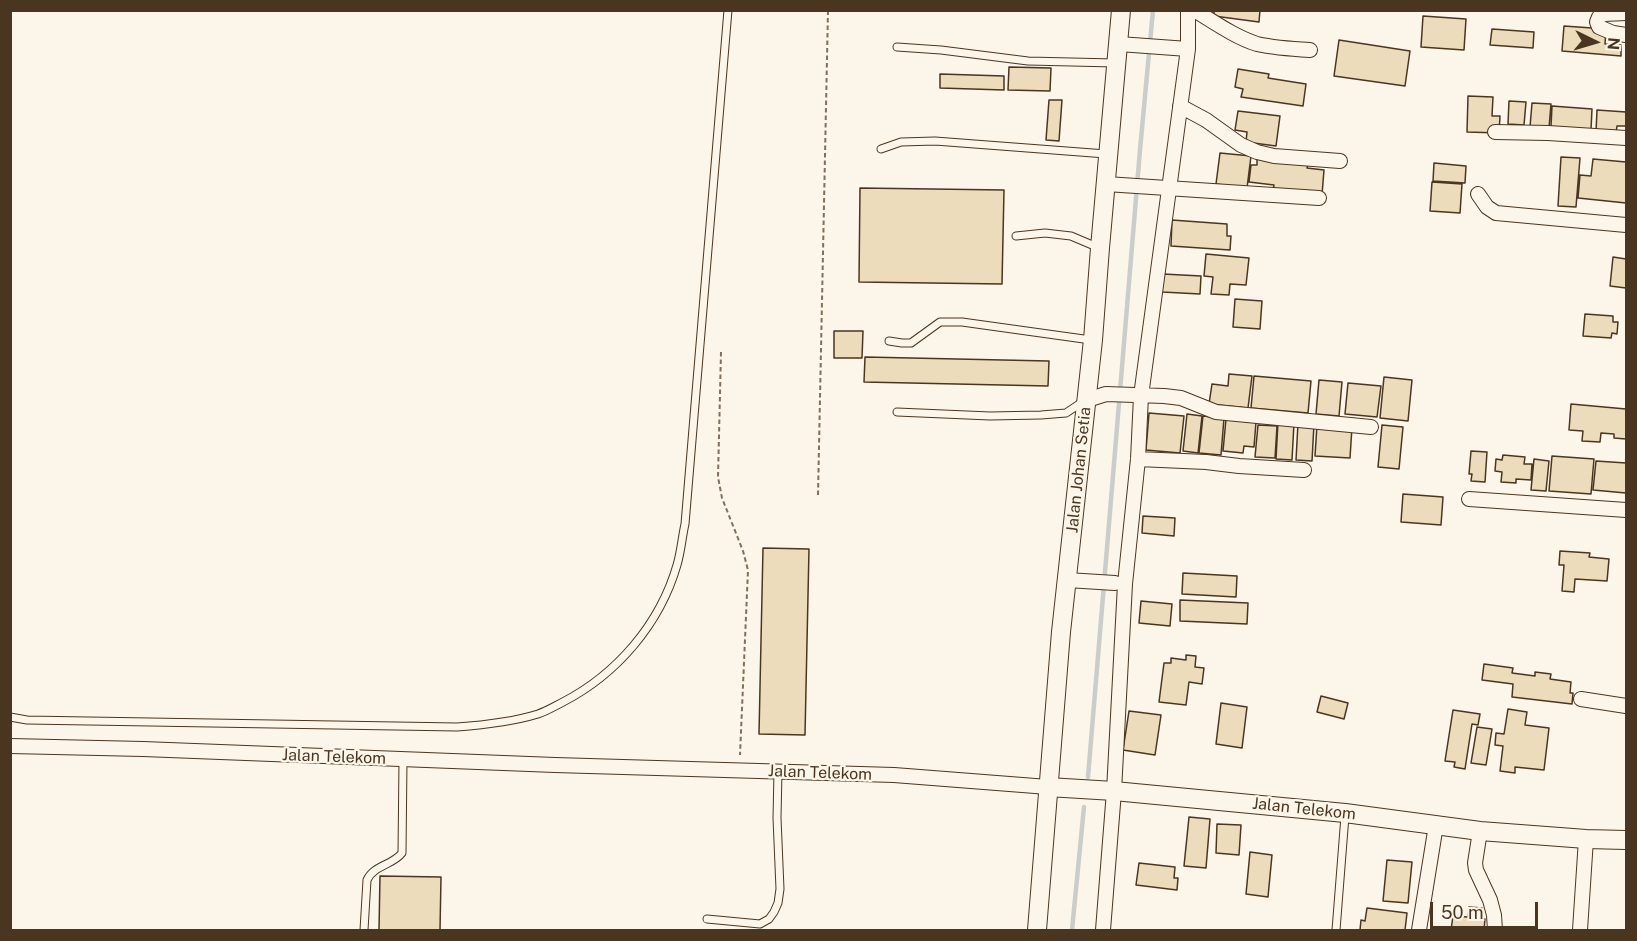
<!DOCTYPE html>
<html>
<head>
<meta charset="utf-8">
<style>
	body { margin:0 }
	#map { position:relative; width:1637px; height:941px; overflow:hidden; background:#fbf6e9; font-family:"Public Sans",sans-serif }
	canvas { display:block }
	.frame { position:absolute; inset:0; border:12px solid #4a3520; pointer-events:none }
	.north { position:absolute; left:1565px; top:12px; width:60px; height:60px; -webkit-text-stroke:4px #fbf6e9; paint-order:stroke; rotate:95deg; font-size:16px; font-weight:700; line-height:24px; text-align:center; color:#4a3520 }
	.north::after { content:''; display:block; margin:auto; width:21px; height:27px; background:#4a3520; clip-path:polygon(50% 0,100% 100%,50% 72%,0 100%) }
	.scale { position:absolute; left:1430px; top:902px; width:108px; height:27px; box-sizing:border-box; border:3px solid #4a3520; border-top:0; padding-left:8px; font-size:18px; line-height:21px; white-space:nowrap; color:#4a3520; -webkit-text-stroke:4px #fbf6e9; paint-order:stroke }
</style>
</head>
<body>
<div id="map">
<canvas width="1637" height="941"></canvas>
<div class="frame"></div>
<div class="north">N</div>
<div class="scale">50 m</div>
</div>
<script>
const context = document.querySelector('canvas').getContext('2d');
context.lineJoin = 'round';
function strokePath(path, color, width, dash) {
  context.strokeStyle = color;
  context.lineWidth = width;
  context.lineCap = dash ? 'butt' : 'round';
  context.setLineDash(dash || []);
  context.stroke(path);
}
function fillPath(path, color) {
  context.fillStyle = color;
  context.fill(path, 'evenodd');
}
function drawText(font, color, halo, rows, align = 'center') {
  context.font = font + ' "Public Sans",sans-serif';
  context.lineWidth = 4.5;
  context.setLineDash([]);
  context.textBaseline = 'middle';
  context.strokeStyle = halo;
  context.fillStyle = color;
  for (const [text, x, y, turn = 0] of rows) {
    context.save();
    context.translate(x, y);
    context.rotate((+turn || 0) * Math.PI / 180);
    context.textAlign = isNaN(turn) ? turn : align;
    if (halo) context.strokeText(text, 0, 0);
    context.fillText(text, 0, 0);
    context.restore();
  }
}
const stream = new Path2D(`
	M1088,777L1140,150L1153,10
	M1072,930L1084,807`);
const building = new Path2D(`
	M1214,10H1260L1259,22L1214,16Z
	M1423,16L1466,19L1464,50L1421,47Z
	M1564,26L1606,29L1605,44L1621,45V56L1562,51Z
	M1492,29L1534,32L1533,48L1490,45Z
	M1339,40L1410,51L1405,86L1334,76Z
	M1009,67L1051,68L1050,91L1008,90Z
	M1238,69L1269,74L1268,78L1306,84L1303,106L1241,97L1243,89L1235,87Z
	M940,74L1004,76V90L940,88Z
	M1468,96L1493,97L1492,116H1500L1499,133L1467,132Z
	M1049,100H1062L1059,141L1046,140Z
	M1509,101L1526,102L1524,125L1508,124Z
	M1532,103L1551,104L1549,128L1530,127Z
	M1552,106L1592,109L1591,130L1551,127Z
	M1597,110L1626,112V126H1617L1616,133L1596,132Z
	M1238,111L1280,116L1276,146L1246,142L1247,132L1235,130Z
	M1220,153L1251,156L1247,188L1216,184Z
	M1561,157L1580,158L1576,207L1558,206Z
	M1257,159L1308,164L1307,168L1324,170L1322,195L1273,190L1274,185L1249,182L1251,165H1257Z
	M1593,159L1626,162V203L1578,198L1580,175L1591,176Z
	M1434,163L1466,166L1465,183L1433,181Z
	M1432,182L1462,184L1460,213L1430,211Z
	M860,188L1004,190L1002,284L859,282Z
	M1172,220L1227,224V236H1231L1230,250L1171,246Z
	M1206,254L1249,258L1246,285L1230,284L1229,295L1211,294L1213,277L1204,276Z
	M1613,257L1626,259V288L1610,286Z
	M1163,274L1201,276L1200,294L1162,292Z
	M1235,299L1262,301L1260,329L1233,327Z
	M1585,314L1613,316V322H1618L1617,334L1612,333L1611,338L1583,336Z
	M834,331H863L862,358H834Z
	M865,357L1049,361L1048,386L864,382Z
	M1229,374L1252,376L1248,408L1209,404L1212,384L1228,386Z
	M1254,376L1311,381L1308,413L1251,408Z
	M1384,377L1412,380L1408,421L1380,418Z
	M1319,380L1342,382L1339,416L1316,414Z
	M1348,383L1381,386L1377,417L1345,414Z
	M1571,404L1626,409V439L1614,438V434L1601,433L1600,442L1582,441L1583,431L1569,430Z
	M1149,413L1184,416L1180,453L1146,450Z
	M1187,414L1202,416L1198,453L1183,451Z
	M1203,416L1224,418L1221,455L1199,453Z
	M1226,419L1256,422L1254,447L1244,446L1243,453L1223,451Z
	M1278,422L1294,423L1292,460L1276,459Z
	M1298,423L1314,424L1312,461L1296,460Z
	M1258,425L1277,426L1275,458L1255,457Z
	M1317,425L1352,427L1350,458L1315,456Z
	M1382,425L1403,427L1399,469L1378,467Z
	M1471,451L1487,452L1485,482L1471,481L1472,474H1469Z
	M1503,455L1525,457L1524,464H1532L1531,480L1516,479V483L1501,482L1502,472L1495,471L1496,459L1502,460Z
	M1552,456L1594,459L1591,494L1549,491Z
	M1534,459L1549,461L1546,491L1531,490Z
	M1596,461L1626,463V493L1593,490Z
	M1403,494L1443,497L1441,525L1401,522Z
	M1143,516L1175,518L1174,536L1142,533Z
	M763,548L809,549L805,735L759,734Z
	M1560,551L1590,553L1589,557L1609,559L1607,581L1575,579L1574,592L1562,591L1564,565H1559Z
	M1183,573L1237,576L1236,597L1182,594Z
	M1180,600L1248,603L1247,624L1180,621Z
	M1141,601L1172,604L1170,626L1139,623Z
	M1186,655L1196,656L1195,667L1204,668L1202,684L1189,682L1186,705L1159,702L1164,663H1171V658L1186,660Z
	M1484,664L1513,668L1512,673L1535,676V672L1551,674L1550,679L1571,682L1570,693H1573L1572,704L1512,697L1513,684L1482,680Z
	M1321,696L1348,703L1344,719L1317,712Z
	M1221,703L1247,707L1242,748L1216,744Z
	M1508,709L1527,712L1525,725L1549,728L1544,770L1515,767V773L1500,771L1503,746L1495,745L1496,733L1504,734Z
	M1453,710L1480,714L1478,725L1472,724L1465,769L1454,767L1455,762L1445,761Z
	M1129,711L1161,715L1155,755L1123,750Z
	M1477,727L1492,729L1486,765L1471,763Z
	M1189,817L1210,819L1206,868L1184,866Z
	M1217,824L1241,825L1239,855L1216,853Z
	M1250,852L1272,855L1268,897L1246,894Z
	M1387,860L1412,862L1408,903L1383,901Z
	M1139,863L1175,867L1174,878H1178L1177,890L1136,885Z
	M380,876L441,877L440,930H379Z
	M1469,907L1482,908L1481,919H1485L1484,930H1451L1453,916L1468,917Z
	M1367,908L1407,913L1405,930H1360L1361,920L1365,921Z`);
const path = new Path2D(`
	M721,352L718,477L722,498L743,551L748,570L740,755
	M818,495L828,10`);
const lane = new Path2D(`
	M897,47L941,50L1028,61L1115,63
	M881,149L901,142L935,141L1106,154
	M1016,236L1045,233L1071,236L1097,247
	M889,341L902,343H911L940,322H962L1091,340
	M897,412L990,416L1041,415L1066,413L1084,401
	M10,717L27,720L457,727C485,725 512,722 538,714C547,711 555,706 563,702C617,674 660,624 677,565C681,552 682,537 685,524L728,10
	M707,919L760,924L769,919L774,912L778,903L780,889L777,818L778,771
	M364,930L367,880C374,865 393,865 402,853L403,760
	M1336,930L1345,816`);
const street = new Path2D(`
	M1194,10C1214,22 1235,37 1257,44C1275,48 1292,49 1310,50
	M1626,13L1604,14L1599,17L1597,22L1599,27L1613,33L1626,35
	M1119,44L1188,49
	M1180,106L1206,120L1241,145L1257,152L1274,156L1340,161
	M1495,132L1548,133L1626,138
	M1106,184L1319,198
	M1478,194L1487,207L1496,213L1626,225
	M1087,400L1106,394L1164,396L1181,398L1216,412L1371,427
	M1138,459L1206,462L1239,466L1304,470
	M1469,499L1626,510
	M1067,580L1115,583
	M1581,699L1626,706
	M10,746L143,749L555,765L894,775L1048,787
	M1480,831L1475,863L1476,870L1490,900L1494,915L1495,930
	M1103,930L1114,791L1125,584L1138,459L1141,396L1188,49V10
	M1419,930L1436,825
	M1580,930L1586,839`);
const secondary = new Path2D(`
	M1048,787L1114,791L1345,813L1480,831L1586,839L1626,840
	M1037,930L1061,632L1093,340L1100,248L1121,10`);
const streetNames = [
	["Jalan Johan Setia",1079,470,-84],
	["Jalan Telekom",334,757,2],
	["Jalan Telekom",820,773,2],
	["Jalan Telekom",1304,809,6]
];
strokePath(stream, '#c9cecd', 4.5);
fillPath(building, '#ecdcbc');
strokePath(building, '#4a3520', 1.5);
strokePath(lane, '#4a3520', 9);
strokePath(street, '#4a3520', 16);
strokePath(secondary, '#4a3520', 20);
strokePath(path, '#7f6f5c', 2, [4.5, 3]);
strokePath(lane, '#fbf6e9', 7);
strokePath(street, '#fbf6e9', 14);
strokePath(secondary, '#fbf6e9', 18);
drawText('16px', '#4a3520', '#fbf6e9', streetNames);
</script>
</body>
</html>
